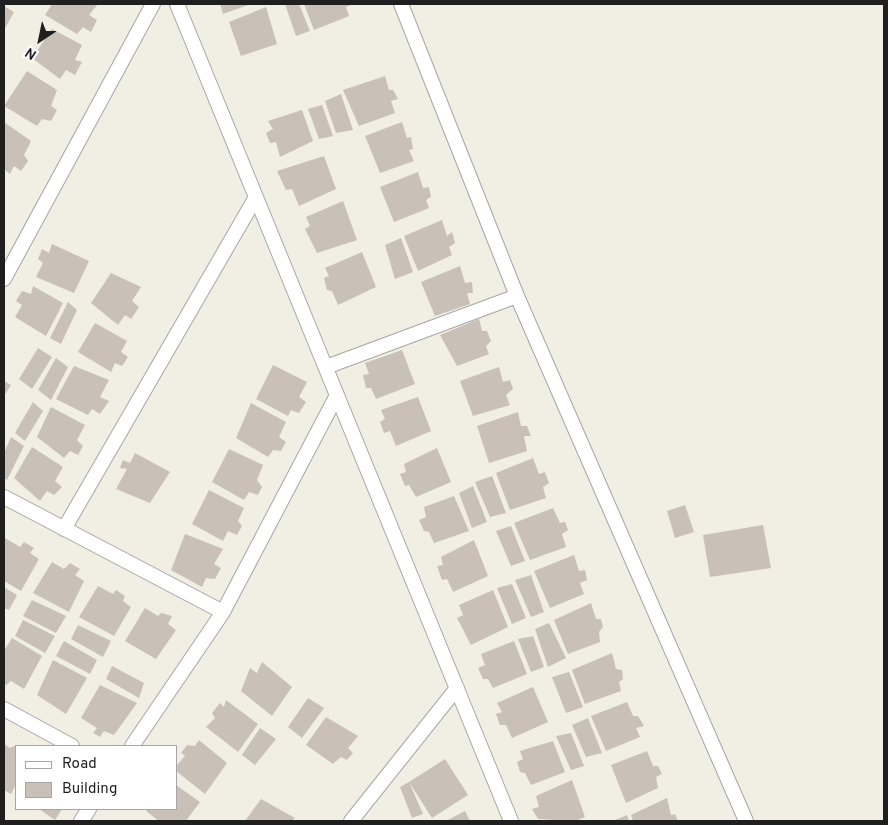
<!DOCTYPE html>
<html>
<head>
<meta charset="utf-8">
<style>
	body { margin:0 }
	#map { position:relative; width:888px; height:825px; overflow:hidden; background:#f1eee4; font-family:Overpass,sans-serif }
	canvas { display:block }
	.frame { position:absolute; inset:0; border:5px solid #1f1f1f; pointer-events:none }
	.legend { position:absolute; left:15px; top:745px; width:162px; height:65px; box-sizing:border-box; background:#fff; border:1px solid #a5a5a5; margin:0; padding:6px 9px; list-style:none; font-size:15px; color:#1f1f1f }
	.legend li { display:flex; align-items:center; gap:10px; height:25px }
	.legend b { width:25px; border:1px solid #a5a5a5 }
	.north { position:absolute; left:15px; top:15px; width:50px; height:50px; -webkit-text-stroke:4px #fff; paint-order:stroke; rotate:214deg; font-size:14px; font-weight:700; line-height:20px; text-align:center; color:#1f1f1f }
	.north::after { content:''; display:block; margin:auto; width:18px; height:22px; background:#1f1f1f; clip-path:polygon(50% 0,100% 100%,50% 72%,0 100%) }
</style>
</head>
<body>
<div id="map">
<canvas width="888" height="825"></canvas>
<div class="frame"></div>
<ul class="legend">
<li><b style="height:6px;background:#fff"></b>Road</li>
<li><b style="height:14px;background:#c9c1b7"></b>Building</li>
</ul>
<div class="north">N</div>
</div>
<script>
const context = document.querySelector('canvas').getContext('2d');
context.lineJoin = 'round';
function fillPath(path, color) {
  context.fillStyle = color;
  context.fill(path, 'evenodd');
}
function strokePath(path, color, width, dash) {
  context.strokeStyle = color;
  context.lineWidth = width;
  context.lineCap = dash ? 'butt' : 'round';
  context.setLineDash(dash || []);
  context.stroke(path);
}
const building = new Path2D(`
	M52,4H98L89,15L97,20L91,32L83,27L77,34L45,15Z
	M220,4H251L223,14Z
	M285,4H299L310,31L296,36Z
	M304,4H353L346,7L349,16L314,30Z
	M4,6L14,12L4,30Z
	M266,7L277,44L241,56L229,22Z
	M52,29L82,45L75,60L82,62L75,75L66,70L60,79L32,58Z
	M27,71L57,90L51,106L57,110L51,121L42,119L37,126L4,106Z
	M385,76L389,90H393L398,99L391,101L395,113L359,126L343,90Z
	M341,94L353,130L336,133L325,101Z
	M322,105L333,136L319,139L308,109Z
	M302,110L313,141L280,157L276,142L270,143L266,133L273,129L268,121Z
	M4,122L31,141L24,155L28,161L21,171L14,166L10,174L4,169Z
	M402,122L407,138L411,137L413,149L409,150L414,161L380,173L365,136Z
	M324,156L336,189L299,206L292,189L286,190L277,171Z
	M418,172L423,188L429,187L431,197L426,200L429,208L394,222L380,187Z
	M343,201L357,240L317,253L305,229L310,226L306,217Z
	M442,220L447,236L452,232L455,243L449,247L452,255L418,271L404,236Z
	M401,238L413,272L395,279L385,245Z
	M52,244L89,261L74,293L36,277L43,263L38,259L42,249L49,253Z
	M362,252L376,287L338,305L332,291L327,290L324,278L329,276L325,268Z
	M460,266L465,283L472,282L473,293H467L470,304L435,316L421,282Z
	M111,273L141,287L132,301L139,307L131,319L125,315L118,325L91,303Z
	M33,286L63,303L46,336L15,317L22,305L16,301L22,291L31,294Z
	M68,302L77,310L61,344L50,338Z
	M479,319L482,331H487L491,341L486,346L489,354L457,366L440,335Z
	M95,323L127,341L121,352L128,357L122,366L115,363L111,372L78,352Z
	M38,348L52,357L32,389L19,379Z
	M402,350L415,384L376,399L371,388H366L363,375L369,374L365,363Z
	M56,358L68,367L51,400L38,390Z
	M273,365L307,382L299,397L306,402L299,413L291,410L288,416L256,399Z
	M74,366L109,380L100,397L109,401L100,414L92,409L88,415L56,399Z
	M499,367L503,382L510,380L513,389L506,395L510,405L473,416L460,381Z
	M4,381L11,385L4,396Z
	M418,397L431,431L396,446L390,431L384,433L380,422L385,419L381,410Z
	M33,402L43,411L25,441L15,433Z
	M251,403L286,422L279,437L286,442L281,451L273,450L268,457L236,438Z
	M51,407L85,425L77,440L83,446L78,455L70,451L64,458L37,437Z
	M518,412L521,426H527L531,436H524L527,451L489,463L477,426Z
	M11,437L24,446L7,480L4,478V453Z
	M32,447L63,467L55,481L62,487L54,495L47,491L40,501L14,478Z
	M437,448L451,482L416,497L409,485L405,486L400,474L406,472L404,464Z
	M229,449L263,465L257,480L262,487L258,495L249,492L244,500L212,482Z
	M135,453L170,472L150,503L116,489L127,469L120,468L123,460L130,463Z
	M533,458L539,474L545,472L549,483L543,487L546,498L510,510L496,473Z
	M492,476L506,513L490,517L475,482Z
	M473,486L487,522L472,528L459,493Z
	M209,490L244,508L238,521L242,526L237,535L228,531L223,541L192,524Z
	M454,496L469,531L434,543L429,532L424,531L419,520L426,517L424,507Z
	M685,505L694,532L675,538L667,511Z
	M553,508L560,523L565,522L568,530L562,534L566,547L530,560L514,523Z
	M763,525L771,568L710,577L703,535Z
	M511,526L525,561L511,566L496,531Z
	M185,534L223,549L214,564L221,568L215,579L206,578L202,587L171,570Z
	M5,538L20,547L24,542L34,548L30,553L39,559L21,591L4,581Z
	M474,540L488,576L453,592L447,579L442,580L437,566L443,565L441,557Z
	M574,555L579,571L585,570L587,580L580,583L584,594L550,608L534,571Z
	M52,562L64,569L70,563L80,569L75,575L84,581L69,612L33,593Z
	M531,575L544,612L531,617L515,580Z
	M512,584L526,618L512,624L497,588Z
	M98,586L113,594L116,590L125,596L123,601L131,607L114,636L79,617Z
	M4,587L17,595L9,610L4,608Z
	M493,590L508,627L471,645L457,618L463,615L459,605Z
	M32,600L66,616L56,633L23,616Z
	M591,603L596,619H601L603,627L599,632L600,642L568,654L554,620Z
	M145,608L158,616L161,613L172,616L168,624L176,630L156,659L125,641Z
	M23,620L55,636L45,653L15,636Z
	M549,623L566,658L548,667L535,629Z
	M78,625L111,641L103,657L71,639Z
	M533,636L544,667L531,672L518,639Z
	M12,638L42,656L24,689L11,681L6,685L4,684V651Z
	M64,641L97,660L90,674L56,656Z
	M514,641L527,674L493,688L488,679H483L478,668L485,665L481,654Z
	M612,653L616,669L622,670L623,679L619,682L621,691L585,704L572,670Z
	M53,660L87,678L66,714L37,695Z
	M262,662L292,687L272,716L241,691L250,668L257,673Z
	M112,666L144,683L139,698L106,679Z
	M569,672L583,707L566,713L552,677Z
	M100,685L137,703L114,735L104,731L100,737L93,733L97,728L81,718Z
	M533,687L548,722L512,738L506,725H500L496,714L502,712L497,703Z
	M308,698L324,708L302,738L288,727Z
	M226,700L258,724L238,752L206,727L215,718L212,713L220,703L224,707Z
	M627,702L633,716H638L644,726L636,728L640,737L606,751L591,716Z
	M326,717L358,736L348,748L353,753L347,760L341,757L333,764L306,745Z
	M588,718L602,753L586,757L572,725Z
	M260,728L276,739L255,765L242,755Z
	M571,733L584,766L571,770L556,736Z
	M199,740L227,763L205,794L176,771V766L185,756L181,753L187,745L195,746Z
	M553,741L565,772L531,785L525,773L520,772L517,762L523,759L520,751Z
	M4,744L10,748L14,746L16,747V784L11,794L4,790Z
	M647,751L653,766H658L662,774L656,777L658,788L626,803L611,765Z
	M445,759L468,795L432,818L409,782Z
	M572,780L585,817L575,821L538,819L532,809L539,807L536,796Z
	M409,782L423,814L412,818L400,787Z
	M176,785L200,802L186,821H159L146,811L147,809H176Z
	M667,798L671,815L675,814L678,821H633L631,815Z
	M261,799L295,818L292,821H245Z
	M39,809H62L55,820Z
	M465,811L470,821H446Z
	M627,815L629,821H613Z`);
const minor = new Path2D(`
	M177,4L511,821
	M401,4L517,296L746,821
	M4,279L153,4
	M326,367L517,296
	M4,497L223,612
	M64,529L256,197
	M4,709L72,746
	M132,746L223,612L337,395
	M81,821L89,809
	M351,821L457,688`);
fillPath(building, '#c9c1b7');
strokePath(minor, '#a6a6a6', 16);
strokePath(minor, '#fff', 14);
</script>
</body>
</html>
